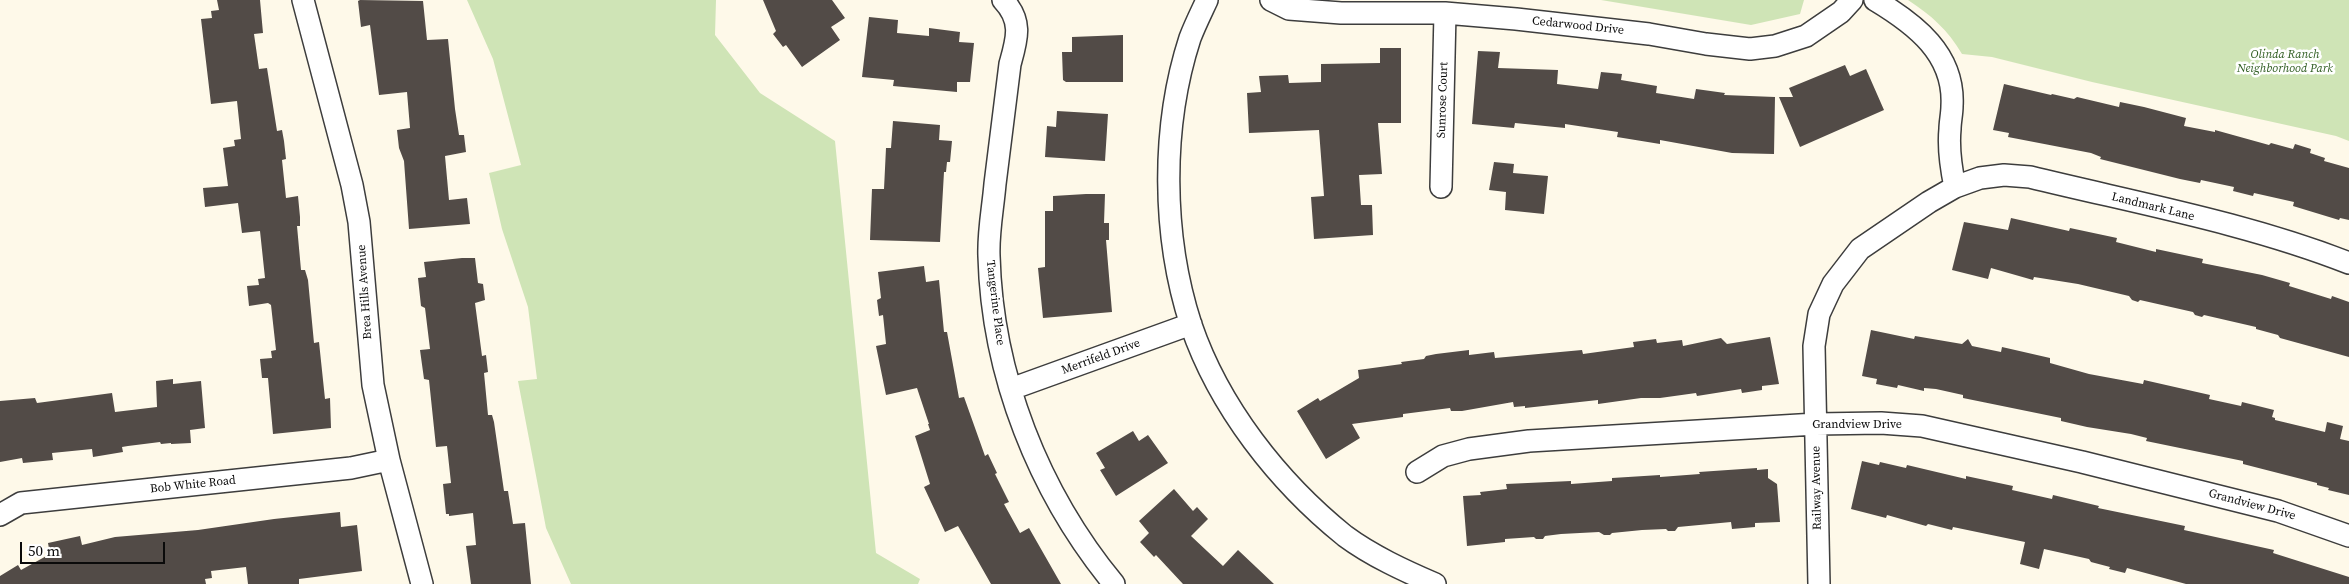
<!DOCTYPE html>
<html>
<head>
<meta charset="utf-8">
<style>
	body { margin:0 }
	#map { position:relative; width:2349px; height:584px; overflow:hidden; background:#fef9e9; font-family:"Source Serif 4",serif }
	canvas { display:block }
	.scale { position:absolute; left:20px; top:542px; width:145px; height:22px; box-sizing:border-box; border:2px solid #0a0a0a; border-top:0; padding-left:6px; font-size:15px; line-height:18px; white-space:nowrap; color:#0a0a0a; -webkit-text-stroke:4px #fff; paint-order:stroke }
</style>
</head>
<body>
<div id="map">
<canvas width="2349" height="584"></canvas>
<div class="scale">50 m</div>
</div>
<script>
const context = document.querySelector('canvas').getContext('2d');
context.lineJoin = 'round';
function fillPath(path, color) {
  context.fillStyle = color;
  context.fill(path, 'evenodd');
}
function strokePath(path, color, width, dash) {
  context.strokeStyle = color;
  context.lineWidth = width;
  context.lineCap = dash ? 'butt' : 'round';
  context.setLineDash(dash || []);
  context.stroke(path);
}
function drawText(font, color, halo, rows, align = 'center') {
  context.font = font + ' "Source Serif 4",serif';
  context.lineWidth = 5;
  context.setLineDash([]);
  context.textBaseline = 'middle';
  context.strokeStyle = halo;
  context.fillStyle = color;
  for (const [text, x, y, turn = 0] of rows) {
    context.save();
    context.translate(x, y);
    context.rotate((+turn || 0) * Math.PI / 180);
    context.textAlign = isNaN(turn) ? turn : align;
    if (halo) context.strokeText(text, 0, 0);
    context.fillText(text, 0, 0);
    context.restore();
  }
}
const green = new Path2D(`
	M467,0H716L715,35L760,93L835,141L876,553L920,579L918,584H571L546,528L518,381L537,379L528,307L502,229L489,173L521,165L493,59Z
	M1601,0H1804L1800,14L1751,25Z
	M1908,0H2349V141L2336,136L2092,82L1992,57L1962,54C1948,30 1931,15 1908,0Z`);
const building = new Path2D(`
	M217,0H260L263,33L254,34L259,69L267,68L277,131L282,130L284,141L286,159L282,160L286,198L298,196L300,217V226H297L301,270H305L308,280L314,343L319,342L325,399L330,398L331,428L273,434L268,378H262L260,359L272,358L271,351L276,350L271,305L268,303L249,306L247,286L259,285L258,279L265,278L260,231L242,233L238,203L205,207L203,188L228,186L223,148L235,146L234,140L241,139L237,101L211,104L201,19L212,18L211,11L219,10Z
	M360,0L423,1L427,40L448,39L455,109L459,135H464L466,152L445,156L449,200L467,198L470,224L409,229L404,161L399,148L397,130L410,128L407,92L379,95L370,25L361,27L358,1Z
	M763,0H832L845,18L831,27L840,40L802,67L786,45L783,47L773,34L776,31Z
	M869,17L898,20L897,33L929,36V28L960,32L959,42L974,43L970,82H957V92L893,86L894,80L862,77Z
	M1123,35V82H1066L1063,80L1062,52H1072V37Z
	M1380,48H1401V123H1378L1382,174L1359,175L1361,205H1372L1373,235L1314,239L1311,197L1324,196L1319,130L1249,133L1247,93L1261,92L1259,76L1288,75L1289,83L1321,82V64L1380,63Z
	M1478,51L1500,52L1498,68L1558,70L1557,84L1598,89L1601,72L1622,74L1621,80L1657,86L1656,93L1694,99L1696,89L1725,93L1724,95L1775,97L1774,154L1732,153L1660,140V144L1617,137L1618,132L1565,124V128L1515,123L1514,128L1472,124Z
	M1845,65L1850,76L1866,69L1884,110L1800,147L1779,97H1793L1789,88Z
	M2004,84L2051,95L2052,94L2074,99L2077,97L2119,107L2120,102L2144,107L2186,118L2184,126L2215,132V130L2269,145L2271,143L2293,149L2295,144L2311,149L2310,153L2325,158L2324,161L2349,168V220L2340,218L2339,220L2293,206L2294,202L2254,193L2253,196L2233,191L2234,187L2201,180L2200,183L2180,179L2100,159L2101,157L2091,153L2008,137L2009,133L1993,130Z
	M1057,111L1108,114L1105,161L1045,157L1047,126L1056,127Z
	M893,121L940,125L939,140L952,141L950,162H947L946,172H944L940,242L870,240L872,189H884L886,148H891Z
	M1494,162L1514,164L1513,173L1548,176L1544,214L1505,210L1506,192L1489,190Z
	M1086,194H1105L1104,223H1109V240H1106L1112,312L1043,318L1038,268L1045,267V211H1053V196Z
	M2011,218L2069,231L2070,228L2117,238L2116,242L2156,252V249L2203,259L2202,263L2262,275L2290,283L2289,286L2331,299L2332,296L2349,302V357L2280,338L2278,335L2256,329V327L2204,315L2202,317L2195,315L2193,312L2140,300L2138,302L2132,300L2129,296L2078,284L2034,277L2033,280L1991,268L1988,279L1952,270L1964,222L2008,230Z
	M462,258H475L478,283L483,284L485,300L475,303L482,356L486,355L488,372L484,373L488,415H492L494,422L504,491H508L513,524L525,523L531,584H471L466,546L476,545L473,513L449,516V514H446L443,484L451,483L447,446L436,447L429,380L424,379L420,350L430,349L425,308L421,306L418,278L426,277L424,262Z
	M924,266L926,282L939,280L944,332H947L959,398L964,397L985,456L988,454L997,473L995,474L1009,502L1004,504L1020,533L1029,528L1061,584H991L958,526L945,532L924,487L930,484L915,436L930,430L928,424H929L917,388L886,395L876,346L886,344L883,315L879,316L877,300L881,298L878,272Z
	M1871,330L1914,339L1915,336L1962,344L1968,339L1972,346L2001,352L2002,347L2050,358V363L2089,374L2143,384L2144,380L2210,395L2209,399L2241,406L2242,402L2274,410L2272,417L2275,418V420L2325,432L2327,422L2343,426L2340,439L2349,441V495L2328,490L2329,488L2317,485V483L2243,464V461L2146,441L2147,438L2131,434L2087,427L2061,421V418L1963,398V395L1936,389L1924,388V391L1898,385L1897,388L1876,384L1877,379L1862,376Z
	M1770,337L1779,384L1762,386V390L1742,393L1741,389L1697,396L1696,393L1660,398H1641L1598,404V400L1525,408V406L1514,407L1513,402L1462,411H1451L1450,408L1403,414V417L1352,424L1360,438L1326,459L1297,411L1318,398L1320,401L1359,378L1358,370L1402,364L1401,362L1424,359L1426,356L1436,354L1469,350V355L1494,352L1495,358L1582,350L1583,354L1634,347L1633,342L1656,339L1657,343L1682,340L1683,346L1721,338L1727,344Z
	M173,379V384L201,381L205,428L190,430L191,443L171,444V443L161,444L160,442L128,446L122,447L123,452L93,457L92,449L52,453L53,460L23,463L22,458L0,462V401L35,398L37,403L112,393L115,412L157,407L156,381Z
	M1133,431L1139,441L1148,435L1168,463L1116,496L1100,470L1105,468L1096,453Z
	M1862,461L1879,465L1880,462L1906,468L1907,465L1966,479V476L2013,486L2012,490L2052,499L2053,495L2099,506L2098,508L2185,526L2184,530L2274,550L2273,553L2349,577V584H2186L2127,568L2125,573L2109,569L2110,567L2091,562L2089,559L2044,549L2039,569L2020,564L2025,542L1953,527L1952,530L1928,524L1926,526L1887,515L1886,518L1851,509Z
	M1757,468V470L1768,469V478L1777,484L1780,522L1755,523V527L1732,529L1731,522L1678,527L1675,531H1668L1666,529L1642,530L1612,533L1610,535H1604L1599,532L1561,534L1545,536L1543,539H1536L1534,537L1505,539V542L1467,546L1463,496L1481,495L1480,492L1507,489L1506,484L1571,481V484L1612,481V478L1660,475V477L1700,474L1699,472Z
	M1174,489L1193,511L1197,507L1208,519L1191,536L1223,566L1238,550L1274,584H1183L1156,555L1154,557L1140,542L1149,533L1139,521Z
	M340,512L341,527L357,525L362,571L299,579V584H248L246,567L211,571L212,578L205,579L206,584H0V576L18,565L21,570L50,554L48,543L80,536L82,545L115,537L198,530L274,519Z`);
const minor = new Path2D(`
	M303,0L352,185L359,222L373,385L389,460L422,584
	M1003,0C1023,21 1017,39 1010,64C1005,104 1000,144 995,184C993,208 988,232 989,256C992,375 1039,493 1114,584
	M1207,0C1201,13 1195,25 1190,38C1161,127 1162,236 1191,325C1219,407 1278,482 1345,536C1372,556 1405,571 1435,584
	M1271,0L1289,9L1341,13H1445L1516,19L1649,34L1706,44L1750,49L1775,46L1806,36L1841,12L1852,0
	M1875,0C1915,24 1955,54 1952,106C1952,114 1950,122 1950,129C1948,149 1951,168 1955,187
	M1441,187L1445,13
	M1011,389L1191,324
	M1417,472L1443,456L1469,449L1529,441L1816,424L1881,423L1922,426L2082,462L2278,511L2349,536
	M0,515L21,503L351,468L389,460
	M1819,584L1814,346L1819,314L1833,284L1860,249L1929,202L1955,187L1980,178L2004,175L2030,177C2136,203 2247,223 2349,263`);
const streetNames = [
	["Cedarwood Drive",1578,26,6],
	["Sunrose Court",1443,100,-88],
	["Landmark Lane",2153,207,14],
	["Brea Hills Avenue",365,292,-94],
	["Tangerine Place",995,303,83],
	["Merrifeld Drive",1101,357,-20],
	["Grandview Drive",1857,425],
	["Bob White Road",193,485,-6],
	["Railway Avenue",1817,488,-91],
	["Grandview Drive",2252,505,15]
];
const parkNames = [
	["Olinda Ranch",2285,55],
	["Neighborhood Park",2285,69]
];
fillPath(green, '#cfe4b6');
fillPath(building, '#524b47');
strokePath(minor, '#3d3d3d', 24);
strokePath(minor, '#fff', 21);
drawText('12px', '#0a0a0a', '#fff', streetNames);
drawText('italic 12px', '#2e5c20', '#fff', parkNames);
</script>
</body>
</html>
